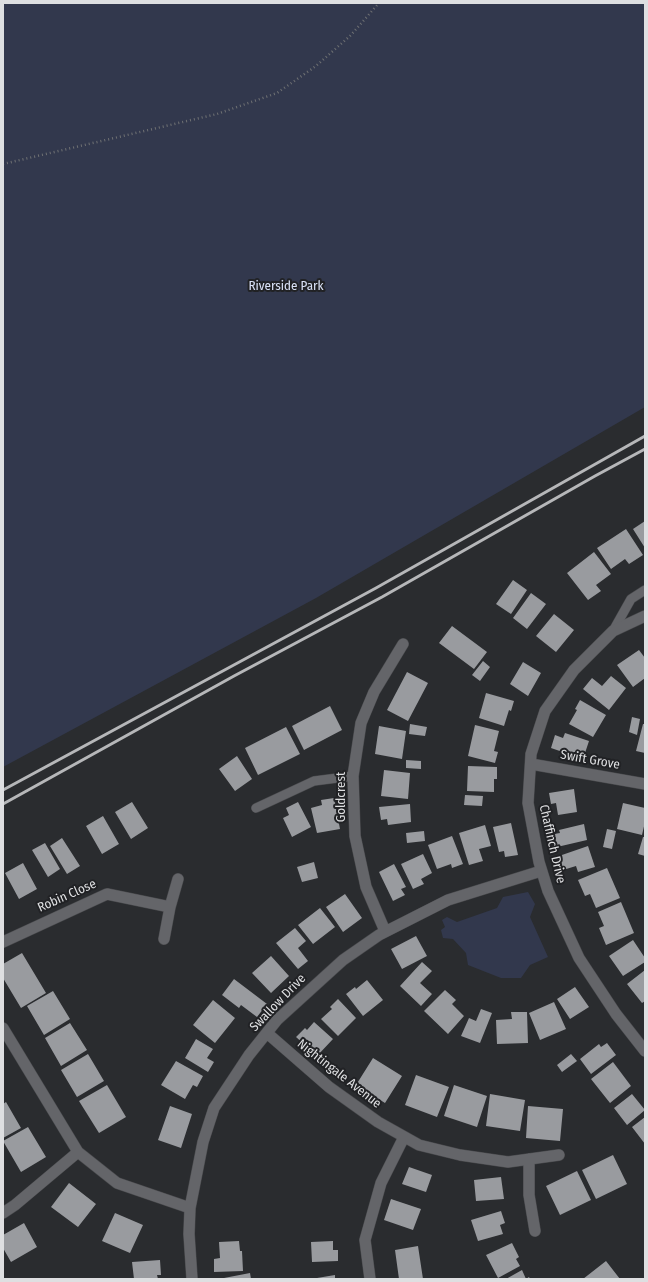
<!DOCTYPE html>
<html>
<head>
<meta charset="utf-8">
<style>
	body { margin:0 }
	#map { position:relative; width:648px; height:1282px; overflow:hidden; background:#2a2c2f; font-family:"Fira Sans Condensed",sans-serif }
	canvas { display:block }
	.frame { position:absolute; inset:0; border:4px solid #dedfe1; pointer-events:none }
</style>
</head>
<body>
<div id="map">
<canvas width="648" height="1282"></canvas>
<div class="frame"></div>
</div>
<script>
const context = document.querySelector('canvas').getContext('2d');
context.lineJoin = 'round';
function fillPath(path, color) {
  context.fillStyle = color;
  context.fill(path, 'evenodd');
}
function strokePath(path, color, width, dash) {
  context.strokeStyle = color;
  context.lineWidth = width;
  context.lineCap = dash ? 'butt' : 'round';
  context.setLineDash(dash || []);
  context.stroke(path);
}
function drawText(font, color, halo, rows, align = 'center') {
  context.font = font + ' "Fira Sans Condensed",sans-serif';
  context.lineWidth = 4;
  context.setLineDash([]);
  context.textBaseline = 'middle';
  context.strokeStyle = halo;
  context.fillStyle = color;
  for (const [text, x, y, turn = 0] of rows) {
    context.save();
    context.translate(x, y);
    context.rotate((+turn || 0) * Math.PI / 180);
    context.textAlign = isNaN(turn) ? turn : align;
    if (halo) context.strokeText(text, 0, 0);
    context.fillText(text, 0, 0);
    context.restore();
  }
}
const green = new Path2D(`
	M3,3H645V407L316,598L3,767Z
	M528,892L535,904L530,917L548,957L530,965L521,978H501L468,965L466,953L453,939L443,938L441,930L445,927L442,920L447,917L457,922L497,908L503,897Z`);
const building = new Path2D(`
	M645,521V548L633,529Z
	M626,529L643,555L629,564L625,559L611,569L597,548Z
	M594,552L611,574L596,585L601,591L588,600L567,573Z
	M513,580L527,590L511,614L496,604Z
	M531,593L546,604L527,629L513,618Z
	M554,614L574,630L556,652L536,636Z
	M452,626L487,652L474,669L439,643Z
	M639,650L645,658V678L633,687L617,665Z
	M483,661L490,667L480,681L472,675Z
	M523,662L541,673L528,696L510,684Z
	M407,672L428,683L408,721L387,710Z
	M611,676L626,688L609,710L583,689L592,678L602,686Z
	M486,693L514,701L511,711L509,710L504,726L479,718Z
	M580,700L606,715L593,737L569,724L577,710L575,709Z
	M330,706L342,730L304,750L292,726Z
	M632,717L640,719L637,735L629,732Z
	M410,724L427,727L425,736L409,734Z
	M643,724H645V753L636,751Z
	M475,725L499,731L494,751L498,752L495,763L468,756Z
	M379,726L406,731L402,759L375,754Z
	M286,727L300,754L258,775L245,748Z
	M565,733L589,741L583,759L551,748L555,735L563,738Z
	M237,756L252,779L235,791L219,769Z
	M406,760L421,761V769L406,768Z
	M468,766L497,767V779H494V792L467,791Z
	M384,770L410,773L408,799L381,796Z
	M574,789L577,812L558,815L556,803L551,804L549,793Z
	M465,795L483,796L482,806L464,805Z
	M334,798L340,829L317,833L311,808L322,805L321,800Z
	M132,802L148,828L131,839L115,812Z
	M298,802L311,827L292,837L283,818L289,815L286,808Z
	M623,803L645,808V822L642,835L617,829Z
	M410,804L411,822L388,825L387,819L381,820L379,807Z
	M103,816L119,844L102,854L86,826Z
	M511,823L518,855L505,857L504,851L499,852L493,827Z
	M584,824L587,840L557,847L554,834L560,833L559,830Z
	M485,825L491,846L479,849L483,861L469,865L459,833Z
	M607,829L616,831L612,849L603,847Z
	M424,831L425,841L407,843L406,833Z
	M452,836L463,864L452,868L451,864L437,869L428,845Z
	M643,837H645V856L638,854Z
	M62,838L80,866L67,874L50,846Z
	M45,843L60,869L48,877L32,850Z
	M588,846L595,867L578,872L576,866L563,870L559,856Z
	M423,854L432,873L421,879L424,884L413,889L401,864Z
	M314,862L318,878L302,882L297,867Z
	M23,863L37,889L19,899L5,873Z
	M394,864L406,887L401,889L405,895L393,901L379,872Z
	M607,868L620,898L596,908L590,894L585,896L578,880Z
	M345,894L362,918L343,932L326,907Z
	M621,902L634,933L606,945L599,928L604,926L598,912Z
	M320,908L335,927L313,944L298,925Z
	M295,928L306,941L298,948L308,961L298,969L276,943Z
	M416,936L427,956L402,969L391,949Z
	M633,940L645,958V962L623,976L609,956Z
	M22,953L46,993L21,1008L3,978V964Z
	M271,956L289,976L271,993L252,973Z
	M422,962L432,971L420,983L432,994L421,1006L400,986Z
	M645,970V1001L642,1003L627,984Z
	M234,979L267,1004L257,1017L241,1005L239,1008L222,995Z
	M367,980L383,1000L363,1016L346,994L355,987L356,989Z
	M575,987L589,1007L570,1019L557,999Z
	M445,990L456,1000L452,1004L464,1016L448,1034L424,1011Z
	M53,991L70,1019L44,1035L27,1006Z
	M338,999L356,1018L338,1036L321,1019L332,1009L330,1007Z
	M213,1000L235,1018L215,1043L193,1025Z
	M554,1002L566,1029L540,1040L529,1013Z
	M481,1009L492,1013L480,1043L461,1036L469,1018L476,1021Z
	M511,1012H527L528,1043L497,1044L496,1020L512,1019Z
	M314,1022L333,1039L317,1056L296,1037L305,1028L307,1030Z
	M70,1023L87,1050L61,1066L45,1038Z
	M196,1039L213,1049L207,1058L214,1062L208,1072L185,1058Z
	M607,1043L616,1055L591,1074L580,1059L599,1044L601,1047Z
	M88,1054L104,1081L77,1097L61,1070Z
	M571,1054L577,1061L562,1072L557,1065Z
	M373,1058L402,1076L385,1103L356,1085Z
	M176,1061L203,1076L197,1087L193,1085L185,1099L161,1085Z
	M613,1062L631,1086L610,1103L591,1079Z
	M416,1075L449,1087L437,1117L405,1105Z
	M107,1085L126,1117L99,1133L79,1101Z
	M454,1085L487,1096L477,1127L444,1116Z
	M490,1094L525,1100L520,1131L486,1126Z
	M632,1094L645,1110L627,1125L614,1108Z
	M6,1102L21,1128L3,1138V1104Z
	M170,1106L192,1114L181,1148L158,1140Z
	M528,1106L563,1109L560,1141L526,1138Z
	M645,1117V1144L632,1127Z
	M28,1127L46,1157L21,1172L3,1141Z
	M613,1155L627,1184L596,1199L582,1170Z
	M409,1167L432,1175L426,1192L402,1184Z
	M577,1171L591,1200L560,1215L546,1186Z
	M501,1177L504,1199L476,1201L474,1180Z
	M69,1183L96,1204L78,1227L51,1207Z
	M391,1199L421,1209L413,1230L384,1220Z
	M501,1211L505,1223L500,1225L503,1234L478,1241L471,1220Z
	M115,1213L143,1225L130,1253L102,1241Z
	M24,1223L37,1247L11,1262L3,1248V1235Z
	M239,1241L240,1251H242L243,1271L214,1272V1259L220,1258L219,1242Z
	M333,1241V1250H338V1261L312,1262L311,1242Z
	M512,1243L519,1257L516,1259L520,1266L498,1278L486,1255Z
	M418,1246L423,1279H399L395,1250Z
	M160,1260L161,1275H157L158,1279H134L132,1262Z
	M606,1261L620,1279H583Z
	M522,1270L526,1279L529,1277L530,1279H506Z
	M250,1273L251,1279H224V1278Z
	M335,1275V1279H317V1278Z`);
const path = new Path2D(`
	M3,164L217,114L277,93L316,66L350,36L379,3`);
const service = new Path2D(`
	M613,631L631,599L645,590
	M256,808L314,781L353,776`);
const minor = new Path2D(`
	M645,616L613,631L574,670L545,711L531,754L528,803L539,862L548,891L579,958L616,1014L645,1051
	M531,764L645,784
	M385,931L366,887L355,836L353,776L361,723L374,692L403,644
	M164,939L170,907L178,879
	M3,942L107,894L170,907
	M3,1028L78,1152L117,1183L190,1208
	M267,1033L329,1087L378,1122L419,1145L460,1155L508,1162L559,1155
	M529,1159V1195L535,1231
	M3,1213L15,1205L78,1152
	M192,1279L189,1234L190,1208L203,1142L214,1108L249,1055L277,1020L343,960L379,935L448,900L541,871
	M370,1279L365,1240L381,1183L404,1137`);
const rail = new Path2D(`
	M3,790L376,588L645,436
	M3,804L234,676L382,597L595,476L645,449`);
const parkNames = [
	["Riverside Park",286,286]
];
const streetNames = [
	["Swift Grove",590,760,10],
	["Goldcrest",341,797,-90],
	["Chaffinch Drive",552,844,77],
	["Robin Close",67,896,-24],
	["Swallow Drive",278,1003,-46],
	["Nightingale Avenue",339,1074,38]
];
fillPath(green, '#32384d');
fillPath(building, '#999b9f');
strokePath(service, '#48494c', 10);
strokePath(minor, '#48494c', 12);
strokePath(path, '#6f7173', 2.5, [1, 3]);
strokePath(service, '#646569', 9);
strokePath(minor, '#646569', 11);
strokePath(rail, '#b6b7b9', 3);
drawText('13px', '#d9e1f6', '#212225', parkNames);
drawText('13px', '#dedfe1', '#212225', streetNames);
</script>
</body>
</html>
